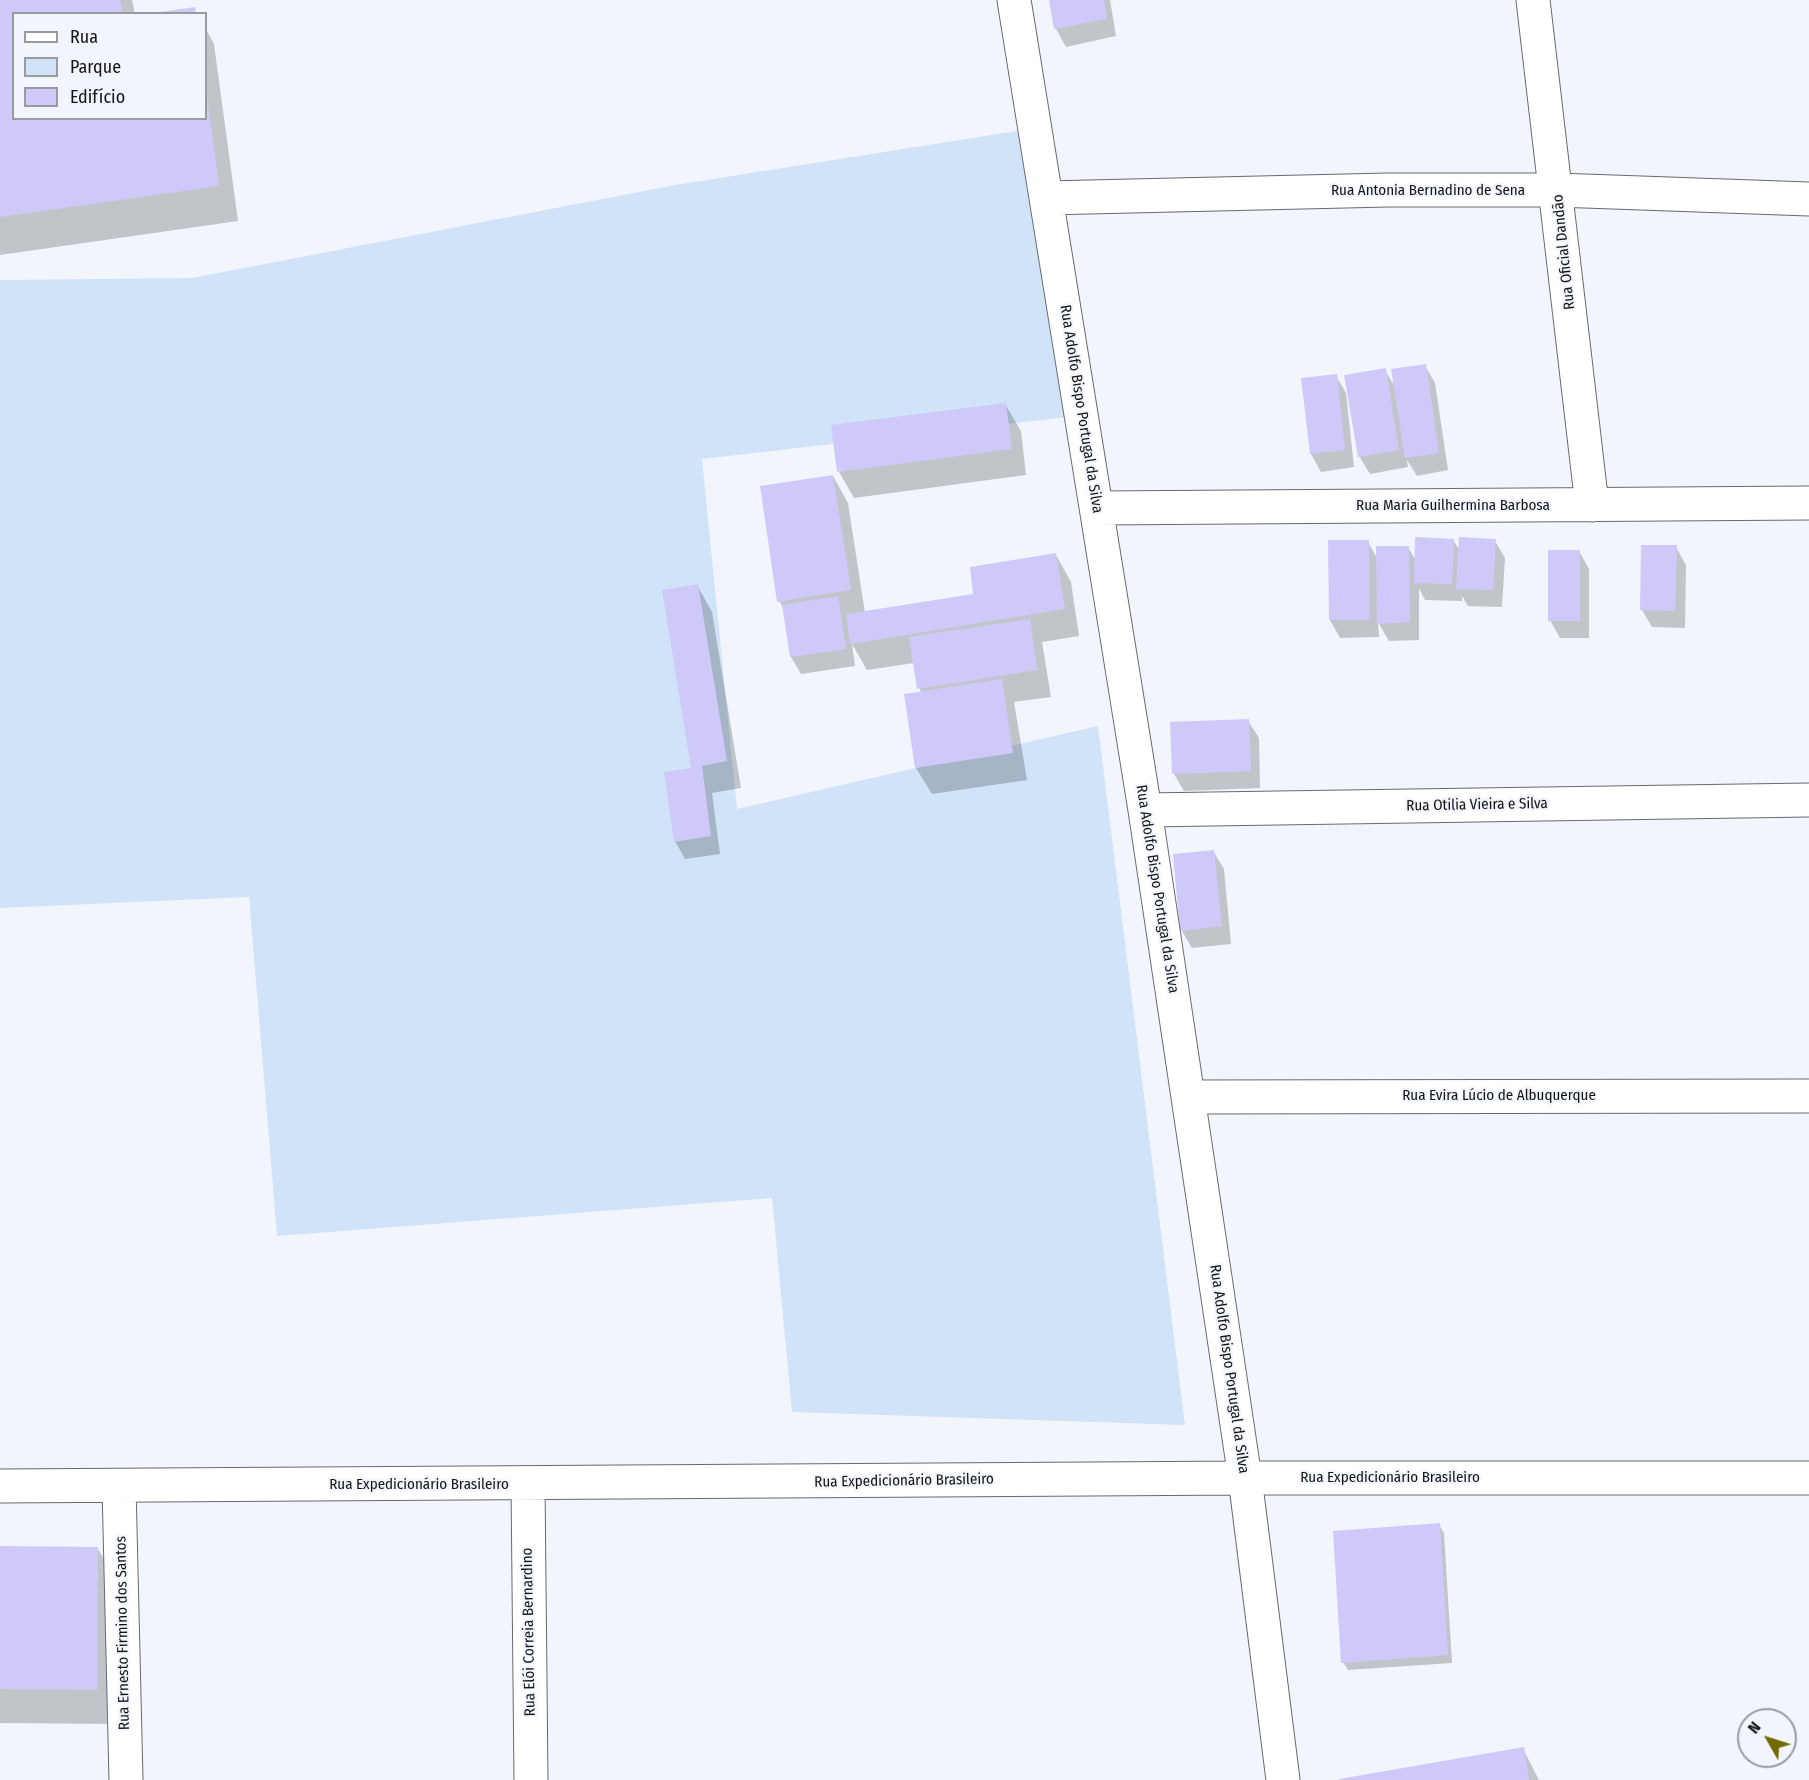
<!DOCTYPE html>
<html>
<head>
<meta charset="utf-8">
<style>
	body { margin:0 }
	#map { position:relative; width:1809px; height:1780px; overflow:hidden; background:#f2f6fc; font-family:"Fira Sans Condensed",sans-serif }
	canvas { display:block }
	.legend { position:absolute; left:12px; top:12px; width:195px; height:108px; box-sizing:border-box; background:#f2f6fc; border:2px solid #989ca0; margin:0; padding:8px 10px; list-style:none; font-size:18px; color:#121415 }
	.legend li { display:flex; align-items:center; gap:12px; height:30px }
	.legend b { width:30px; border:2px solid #989ca0 }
	.north { position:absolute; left:1737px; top:1708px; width:60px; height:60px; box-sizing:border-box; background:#f2f6fc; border:2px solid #989ca0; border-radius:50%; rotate:309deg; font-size:16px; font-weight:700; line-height:24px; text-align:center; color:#121415 }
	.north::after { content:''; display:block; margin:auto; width:21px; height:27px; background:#746900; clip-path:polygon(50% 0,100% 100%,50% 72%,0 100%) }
</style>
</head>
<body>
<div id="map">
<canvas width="1809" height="1780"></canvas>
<ul class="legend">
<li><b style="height:8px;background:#fff"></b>Rua</li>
<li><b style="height:16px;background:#d0e3f8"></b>Parque</li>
<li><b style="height:16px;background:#cfc9f9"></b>Edifício</li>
</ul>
<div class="north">N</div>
</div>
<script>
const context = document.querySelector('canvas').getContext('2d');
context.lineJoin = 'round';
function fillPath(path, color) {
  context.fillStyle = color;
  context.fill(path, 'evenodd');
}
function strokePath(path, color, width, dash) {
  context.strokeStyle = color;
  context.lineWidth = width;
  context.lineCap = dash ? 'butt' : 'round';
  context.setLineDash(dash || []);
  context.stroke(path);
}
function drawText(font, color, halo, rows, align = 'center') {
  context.font = font + ' "Fira Sans Condensed",sans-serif';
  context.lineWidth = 4.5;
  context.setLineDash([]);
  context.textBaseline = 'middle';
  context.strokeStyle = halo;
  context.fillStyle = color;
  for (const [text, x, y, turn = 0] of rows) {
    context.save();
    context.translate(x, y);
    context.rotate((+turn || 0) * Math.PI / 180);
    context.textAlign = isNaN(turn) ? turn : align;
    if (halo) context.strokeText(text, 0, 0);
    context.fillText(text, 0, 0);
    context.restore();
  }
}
const green = new Path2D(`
	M1023,130L1068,417L702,459L737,809L1098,726L1185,1425L792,1412L772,1198L277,1236L249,897L0,908V280L192,278L675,185Z`);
const shadow = new Path2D(`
	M0,0H132L135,14H14V118H206V29L214,44L238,221L0,255Z
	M1050,0H1110L1116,36L1066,47L1056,29Z
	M1425,366L1435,383L1448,470L1417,476L1407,460L1408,467L1370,474L1359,456L1385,370L1395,387Z
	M1336,376L1346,393L1354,467L1321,472L1311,454L1302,379Z
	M1005,404L1021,431L1026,475L854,498L839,472Z
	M833,476L848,503L865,613L975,595L1056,555L1071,582L1079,636L1042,642L1051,697L1014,702L1027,780L932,794L916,768L921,693L914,663L867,670L852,644L855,666L801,674L791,657L785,611L779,601Z
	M1453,540L1460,551L1495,541L1505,558L1502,607L1468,606L1462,596V601L1425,600L1419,588V640L1389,641L1378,622L1379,637L1340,638L1330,620L1368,542L1377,558L1408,547L1416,561Z
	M1676,547L1686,565L1685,628L1652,627L1642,610Z
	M1579,551L1589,569V638H1560L1550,620Z
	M697,585L712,612L741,788L712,793L720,854L685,859L675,841L693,769Z
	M1248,721L1259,738L1260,788L1184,791L1174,774Z
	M1213,851L1224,869L1231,944L1192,948L1182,931Z
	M1439,1525L1444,1533L1452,1663L1348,1670L1343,1662Z
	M0,1548L98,1549L118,1584L116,1724L0,1723Z
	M1523,1749L1539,1780H1341Z`);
const building = new Path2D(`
	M0,0H120L123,14H14V118H206L207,97L219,186L0,217Z
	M1049,0H1104L1107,19L1054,29Z
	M195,7L196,14H160V12Z
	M1426,364L1439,453L1405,458L1391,369Z
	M1386,368L1399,450L1358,457L1344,375Z
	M1337,374L1345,450L1310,454L1301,378Z
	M1006,403L1012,449L837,472L831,425Z
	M833,475L851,590L777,602L760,486Z
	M1415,537L1454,539L1452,584L1414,583Z
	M1459,537L1496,539L1493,590L1456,589Z
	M1328,540H1369V620H1329Z
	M1641,545H1677L1675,611L1640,610Z
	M1376,546H1409L1410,622L1377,624Z
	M1548,550H1580V621H1548Z
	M1056,553L1065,609L850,644L846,614L973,594L970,567Z
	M698,584L727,761L702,766L711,836L674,842L664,772L691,768L662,590Z
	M838,596L846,649L790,657L782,605Z
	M1030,619L1037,670L917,689L909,637Z
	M1002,679L1013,753L915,768L904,694Z
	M1249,719L1251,771L1172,774L1170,722Z
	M1214,850L1222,926L1180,931L1173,854Z
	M1440,1523L1448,1655L1341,1663L1333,1531Z
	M0,1546L98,1547L97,1690L0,1689Z
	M1524,1747L1529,1780H1339V1779Z`);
const minor = new Path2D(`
	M1014,0L1145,810L1245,1478L1283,1780
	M1533,0L1592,505
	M1046,198L1388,190H1557L1809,199
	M1097,508L1809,503
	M1145,810L1809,800
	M1188,1097L1809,1096
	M528,1484L531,1780
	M0,1486L1245,1478H1809
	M119,1486L126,1780`);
const streetNames = [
	["Rua Antonia Bernadino de Sena",1428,191],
	["Rua Oficial Dandão",1564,252,-96],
	["Rua Adolfo Bispo Portugal da Silva",1081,409,81],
	["Rua Maria Guilhermina Barbosa",1453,506],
	["Rua Otilia Vieira e Silva",1477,805,-1],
	["Rua Adolfo Bispo Portugal da Silva",1157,889,81],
	["Rua Evira Lúcio de Albuquerque",1499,1096],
	["Rua Adolfo Bispo Portugal da Silva",1229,1369,82],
	["Rua Expedicionário Brasileiro",1390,1478],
	["Rua Expedicionário Brasileiro",904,1481,-1],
	["Rua Expedicionário Brasileiro",419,1485],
	["Rua Elói Correia Bernardino",529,1632,-91],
	["Rua Ernesto Firmino dos Santos",123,1633,-91]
];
fillPath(green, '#d0e3f8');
fillPath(shadow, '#0003');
fillPath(building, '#cfc9f9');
strokePath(minor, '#666a6f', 35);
strokePath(minor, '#fff', 33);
drawText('15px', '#121415', '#f2f6fc', streetNames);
</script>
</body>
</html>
